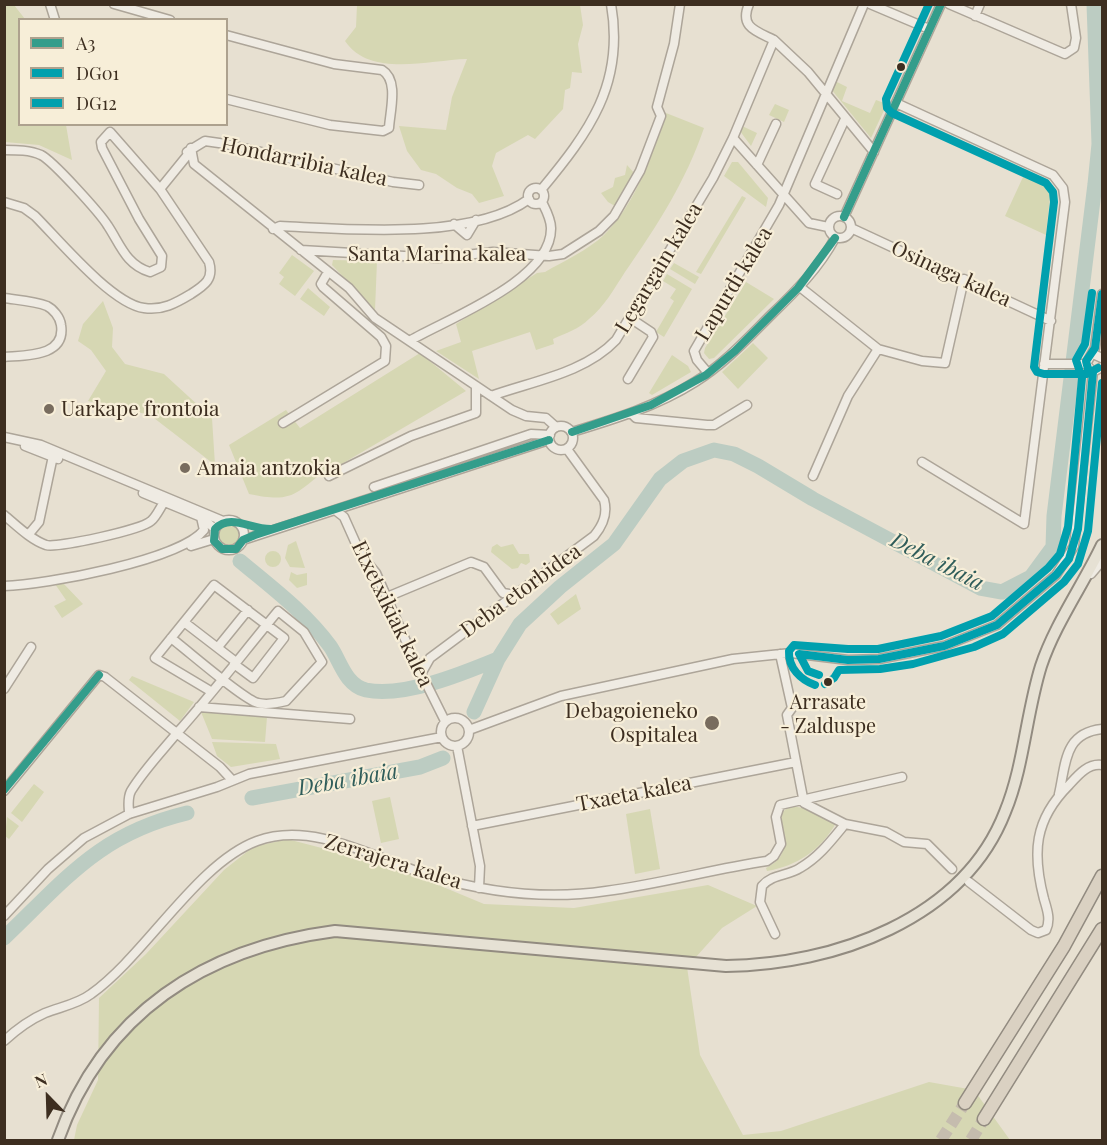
<!DOCTYPE html>
<html>
<head>
<meta charset="utf-8">
<style>
	body { margin:0 }
	#map { position:relative; width:1107px; height:1145px; overflow:hidden; background:#e7e0d1; font-family:"Playfair Display",serif }
	canvas { display:block }
	.frame { position:absolute; inset:0; border:6px solid #3d2e20; pointer-events:none }
	.legend { position:absolute; left:18px; top:18px; width:210px; height:108px; box-sizing:border-box; background:#f7eed8; border:2px solid #ada18e; margin:0; padding:8px 10px; list-style:none; font-size:18px; color:#3d2e20 }
	.legend li { display:flex; align-items:center; gap:12px; height:30px }
	.legend b { width:30px; border:2px solid #ada18e }
	.north { position:absolute; left:18px; top:1067px; width:60px; height:60px; -webkit-text-stroke:4px #f7eed8; paint-order:stroke; rotate:337deg; font-size:16px; font-weight:700; line-height:24px; text-align:center; color:#3d2e20 }
	.north::after { content:''; display:block; margin:auto; width:21px; height:27px; background:#3d2e20; clip-path:polygon(50% 0,100% 100%,50% 72%,0 100%) }
</style>
</head>
<body>
<div id="map">
<canvas width="1107" height="1145"></canvas>
<div class="frame"></div>
<ul class="legend">
<li><b style="height:8px;background:#349d8b"></b>A3</li>
<li><b style="height:8px;background:#00a0ae"></b>DG01</li>
<li><b style="height:8px;background:#00a0ae"></b>DG12</li>
</ul>
<div class="north">N</div>
</div>
<script>
const context = document.querySelector('canvas').getContext('2d');
context.lineJoin = 'round';
function fillPath(path, color) {
  context.fillStyle = color;
  context.fill(path, 'evenodd');
}
function strokePath(path, color, width, dash) {
  context.strokeStyle = color;
  context.lineWidth = width;
  context.lineCap = dash ? 'butt' : 'round';
  context.setLineDash(dash || []);
  context.stroke(path);
}
function drawText(font, color, halo, rows, align = 'center') {
  context.font = font + ' "Playfair Display",serif';
  context.lineWidth = 4.5;
  context.setLineDash([]);
  context.textBaseline = 'middle';
  context.strokeStyle = halo;
  context.fillStyle = color;
  for (const [text, x, y, turn = 0] of rows) {
    context.save();
    context.translate(x, y);
    context.rotate((+turn || 0) * Math.PI / 180);
    context.textAlign = isNaN(turn) ? turn : align;
    if (halo) context.strokeText(text, 0, 0);
    context.fillText(text, 0, 0);
    context.restore();
  }
}
const green = new Path2D(`
	M5,4L14,5L25,19L20,20V124L66,125L72,160L39,145L5,142Z
	M357,5H580L583,25L578,44L582,73L572,72L570,88L565,90L563,109L535,139L528,135L496,153L492,166L504,196L479,203L472,194L457,188L436,174L421,170L407,151L399,126L446,130L452,97L467,59C428,60 370,78 345,41L356,27Z
	M835,81L847,87L842,101L870,113L876,100L887,104L871,138L831,89Z
	M775,104L789,110L784,122L769,115Z
	M666,113L704,128C686,181 657,226 625,272C614,289 604,307 589,319C579,329 566,333 553,339L554,344L536,350L530,332L472,351L479,379L436,351L461,342L456,324L537,273L545,272C564,261 588,250 604,235C637,202 651,156 666,113Z
	M742,126L757,133L751,146L740,131Z
	M732,162H738L768,198L766,207L724,176Z
	M627,165L635,174L615,206L608,202L601,193L613,187L615,178L625,175Z
	M1023,177L1051,187L1046,235L1005,216Z
	M742,196L746,198L701,274L696,272Z
	M292,255L314,271L295,296L279,284L284,277L279,273Z
	M333,260L377,261L375,310L332,265Z
	M674,263L699,277L695,284L670,269Z
	M667,274L692,289L664,337L656,332L674,301L670,298L676,289L663,281Z
	M746,282L774,299L714,358L709,359L704,353L705,348Z
	M308,288L330,307L324,316L300,299Z
	M103,301L113,328L112,347L125,364L164,374L212,418L215,465L150,415L88,401L106,371L91,350L78,341L83,324Z
	M753,343L768,358L738,389L722,372Z
	M420,353L466,391L328,472L326,470C294,495 292,503 249,494L229,445L286,410L300,428Z
	M672,355L688,366L691,372L652,395L649,393Z
	M218 536a11 11 0 1 1 22 0a11 11 0 1 1-22 0Z
	M296,541L305,568L290,567L285,558L288,545Z
	M497,544L501,547L513,544L519,554H529L530,562L526,565L521,563L518,568L512,569L491,552L492,547Z
	M265 559a8 8 0 1 1 16 0a8 8 0 1 1-16 0Z
	M291,572L297,575L307,573V585L297,588L289,580Z
	M63,583L83,604L62,618L54,606L66,600L55,584Z
	M576,594L581,609L558,625L550,614Z
	M132,676L194,702L180,721L129,680Z
	M201,712L267,717L265,742L212,739Z
	M212,742L276,744L280,759L231,767L217,756Z
	M34,784L44,792L22,822L11,813Z
	M390,797L399,839L381,843L372,801Z
	M791,806L809,809L836,823C821,850 797,866 767,871L766,868C797,852 776,836 782,812Z
	M650,809L660,869L635,874L626,814Z
	M7,817L19,826L9,839L5,836Z
	M287,839L395,867L484,904L574,908L708,885L757,906L722,928L687,967L700,1055L743,1135L781,1131L929,1082L974,1090L1010,1140H74L77,1125L98,1080L99,998L146,954L224,870L253,847Z`);
const river = new Path2D(`
	M240,561C271,587 305,612 330,646C340,660 345,685 366,690C404,698 464,673 498,659
	M474,712L498,659L520,624L560,587L614,544L660,479L683,461L714,450L734,454L758,466L813,499L980,588L1002,592L1031,577L1053,547L1054,516L1095,184L1099,144L1094,4
	M252,798L420,767L443,758
	M4,938C66,879 99,834 187,813`);
const highwayTunnel = new Path2D(`
	M941,1140L965,1103
	M971,1140L984,1119`);
const minor = new Path2D(`
	M50,4L55,20
	M114,4L170,20
	M870,4L929,29
	M949,4L1065,54L1074,48L1076,38L1071,4
	M975,16L980,4
	M226,35L334,64L382,70C399,80 390,111 389,128L383,131L330,125L226,99
	M774,40L808,72L874,152
	M896,103L1053,175L1063,188L1065,202L1024,524L922,462
	M733,138L809,223L828,227
	M191,148L194,164L349,288L375,318L512,410L526,416L546,418L556,427
	M4,150C17,150 30,150 41,155C53,161 100,213 108,226C120,244 126,265 150,272L161,267L162,256L139,219L102,148L101,142L110,132L160,189
	M187,152L205,141L226,144L393,182L419,185
	M757,165L776,124
	M528 196a8 8 0 1 1 16 0a8 8 0 1 1-16 0Z
	M541,190C589,132 625,84 611,4
	M837,194L815,184L845,119
	M4,202L24,208L35,216C59,240 112,304 144,308C162,311 176,303 191,294C205,285 214,279 209,262L160,189L190,152
	M829 227a11 11 0 1 1 22 0a11 11 0 1 1-22 0Z
	M844,217L941,4
	M454,224L467,235L476,220
	M851,228L1051,321
	M273,229L280,226C348,229 472,241 529,199
	M301,250L438,258L493,252L549,256L563,254L599,231L614,216L640,171L661,116L657,107L674,44L680,4
	M800,287L878,349L922,361L945,363L964,279
	M4,298C17,300 35,301 47,306C53,309 60,317 61,325C66,357 26,355 4,357
	M411,340C449,318 552,280 551,228C551,219 546,210 542,202
	M1093,354L1102,358
	M1044,364H1086L1093,372
	M1086,364L1095,348L1102,294
	M1093,372L1102,367
	M708,373L697,360L694,351L779,205L864,4
	M628,379L653,337L651,332L630,318
	M491,396C533,381 585,373 616,340L713,178L733,138L774,40C756,31 739,27 749,4
	M631,413L636,418L707,425H714L747,405
	M283,423L385,361L386,346L381,337L323,287L321,284L328,272
	M549 438a12 12 0 1 1 24 0a12 12 0 1 1-24 0Z
	M572,432C615,419 657,406 695,382C724,364 747,339 771,315C796,291 819,268 835,238
	M4,437L41,445L223,521
	M25,446L58,459
	M329,476L411,436L476,413V386
	M813,476L848,396L878,349
	M374,487L531,434L550,435
	M143,493L201,517L215,529
	M335,510L344,517L361,555L376,573L412,655L445,721
	M4,515C16,525 31,540 46,545C58,548 141,530 151,521C156,517 160,508 164,502
	M214 535a15 15 0 1 1 30 0a15 15 0 1 1-30 0Z
	M29,534L39,522L53,456
	M243,540L549,440
	M191,546L214,539
	M1091,574L1102,561
	M4,586C45,585 180,560 204,530L201,517
	M387,597L471,562L484,567L503,593L515,595
	M184,622L236,662
	M218,647L248,610
	M780,654L792,708L787,715L804,803L845,824L886,832L904,842L927,844L952,869
	M421,674L430,658L594,536C603,525 608,514 604,500L567,449
	M4,689L31,647
	M212,692L155,658L214,585L284,638L253,678L234,664
	M199,707L350,719
	M441 732a14 14 0 1 1 28 0a14 14 0 1 1-28 0Z
	M469,730L561,696L733,659L791,653L848,660L879,659L944,646L997,625L1056,575L1074,546L1093,372
	M457,746L480,866L479,888
	M4,791L99,675L105,677L220,767L232,780
	M1059,794C1066,763 1064,733 1102,729
	M129,814C129,806 127,799 131,791C143,771 162,751 177,733C212,694 244,652 278,611L304,632L322,662L286,701C278,703 266,705 258,703C244,700 187,650 171,638
	M472,826L796,762
	M969,882L1031,930L1038,933L1046,930C1051,920 1047,909 1044,899C1032,853 1034,820 1069,785C1078,775 1088,763 1102,765
	M4,916L48,869L84,838L129,814L217,787L249,774L442,737
	M775,934L760,902L762,886C772,874 788,876 800,868C819,857 831,841 845,824
	M4,1041C17,1029 29,1020 45,1013C60,1007 78,1004 91,994C145,956 197,863 257,841C314,820 378,860 431,876C489,893 547,900 606,891C660,884 713,869 767,861L774,856L781,844L776,817L780,805L902,777`);
const major = new Path2D(`
	M58,1140C103,1013 205,948 335,931L726,966C833,965 963,920 1005,812C1024,766 1026,714 1041,666C1055,624 1083,585 1102,545`);
const highway = new Path2D(`
	M965,1103L1064,946L1102,876
	M984,1119L1102,929`);
const bus1 = new Path2D(`
	M844,217L941,4
	M572,432L651,405L706,375L735,351L798,288L835,238
	M549,440L255,535L243,540L236,549H222L214,541L215,529C231,513 251,530 272,529Z
	M4,790L99,675`);
const bus2 = new Path2D(`
	M929,4L886,99L887,108L892,113L1046,183L1053,192L1054,202L1034,367L1037,372L1044,374H1087L1098,368
	M825,684L834,678L839,670L880,669L913,664L974,647L1003,634L1064,582L1078,564L1088,531L1102,383`);
const bus3 = new Path2D(`
	M819,675L808,671L799,654L848,660L879,659L944,646L997,625L1056,575L1069,559L1078,529L1093,372L1088,369L1086,361L1095,348L1102,294`);
const bus4 = new Path2D(`
	M815,685C801,680 788,668 789,651L794,645L848,649H878L941,636L992,616L1048,568L1060,554L1068,527L1082,378L1076,360L1085,344L1092,293`);
const markers = [
	[901,67,5,"#3d2e20"],
	[49,409,6,"#786c5e"],
	[185,468,6,"#786c5e"],
	[828,682,5,"#3d2e20"],
	[712,723,8,"#786c5e"]
];
const busNames = [
	["Arrasate",828,703],
	["- Zalduspe",828,727]
];
const streetNames = [
	["Hondarribia kalea",304,162,12],
	["Santa Marina kalea",437,254],
	["Legargain kalea",659,268,-59],
	["Osinaga kalea",951,274,25],
	["Lapurdi kalea",734,284,-59],
	["Deba etorbidea",521,591,-36],
	["Etxetxikiak kalea",392,614,64],
	["Txaeta kalea",634,794,-11],
	["Zerrajera kalea",393,862,17]
];
const poiNames = [
	["Uarkape frontoia",61,409],
	["Amaia antzokia",197,468],
	["Debagoieneko",698,711,"right"],
	["Ospitalea",698,735,"right"]
];
const waterNames = [
	["Deba ibaia",937,562,27],
	["Deba ibaia",348,780,-10]
];
fillPath(green, '#d6d7b3');
strokePath(river, '#bcccc2', 15);
strokePath(highwayTunnel, '#c5bcae', 12, [12, 6]);
strokePath(minor, '#ada599', 11);
strokePath(major, '#928b80', 14);
strokePath(highway, '#928b80', 15);
strokePath(minor, '#efebe3', 8);
strokePath(major, '#e6e1d4', 10);
strokePath(highway, '#dad1c2', 12);
strokePath(bus1, '#349d8b', 8);
strokePath(bus2, '#00a0ae', 8);
strokePath(bus3, '#00a0ae', 8);
strokePath(bus4, '#00a0ae', 8);
for (const [x, y, r, color] of markers) {
  const dot = new Path2D();
  dot.arc(x, y, r, 0, 2 * Math.PI);
  context.fillStyle = color;
  context.fill(dot);
  strokePath(dot, '#f7eed8', 2);
}
drawText('20px', '#3d2e20', '#f7eed8', busNames);
drawText('21px', '#3d2e20', '#f7eed8', streetNames);
drawText('21px', '#3d2e20', '#f7eed8', poiNames, 'left');
drawText('italic 22px', '#2f5d5a', '#f7eed8', waterNames);
</script>
</body>
</html>
